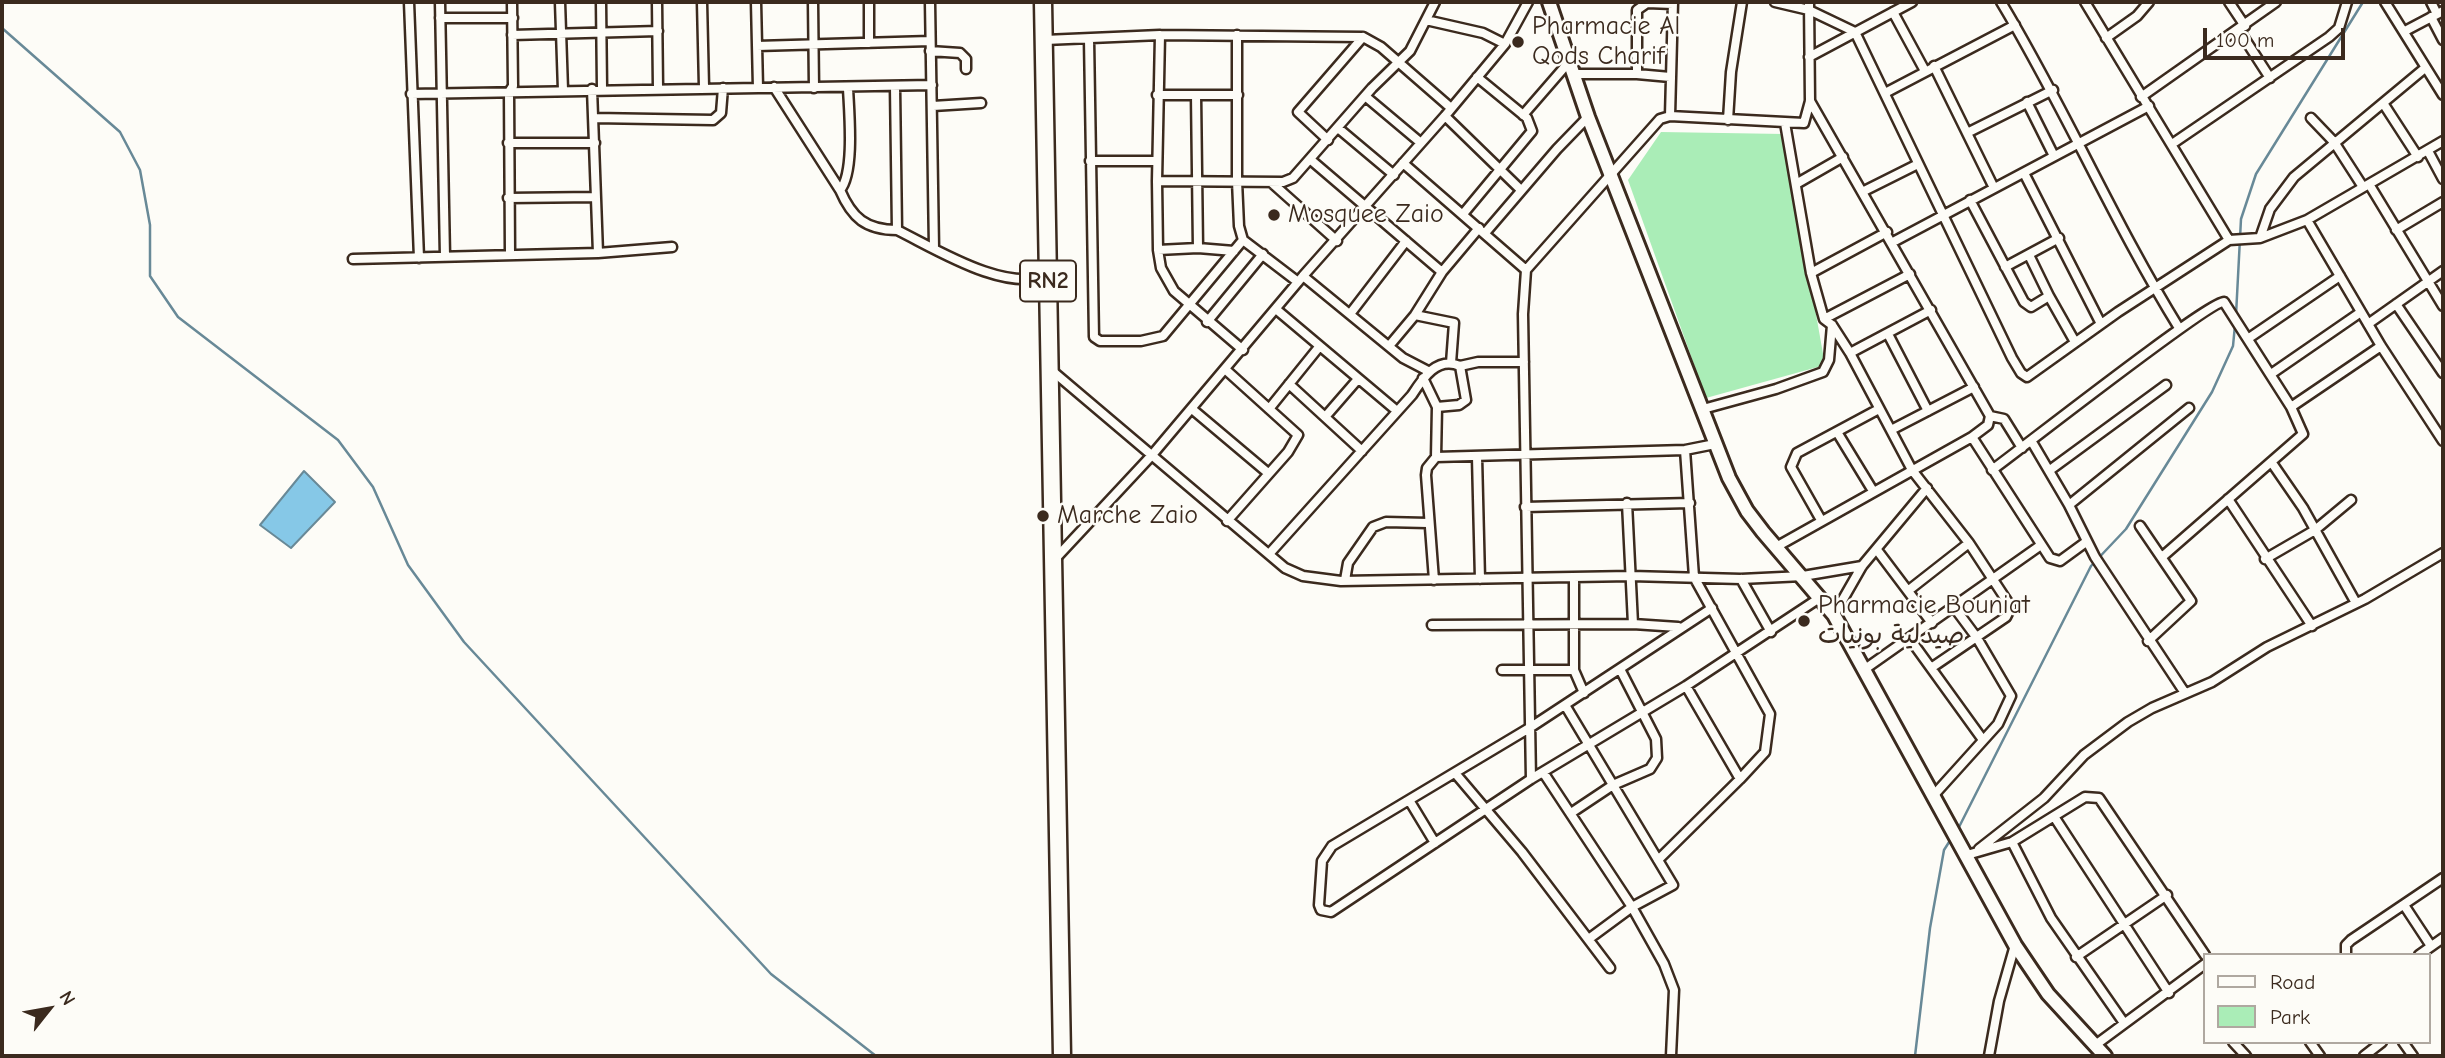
<!DOCTYPE html>
<html>
<head>
<meta charset="utf-8">
<style>
	body { margin:0 }
	#map { position:relative; width:2445px; height:1058px; overflow:hidden; background:#fdfcf7; font-family:"Comic Neue",sans-serif }
	canvas { display:block }
	.frame { position:absolute; inset:0; border:4px solid #3b2a1e; pointer-events:none }
	.legend { position:absolute; left:2203px; top:953px; width:228px; height:91px; box-sizing:border-box; background:#fdfcf7; border:2px solid #afa8a0; margin:0; padding:9px 12px; list-style:none; font-size:21px; color:#3b2a1e }
	.legend li { display:flex; align-items:center; gap:14px; height:35px }
	.legend b { width:35px; border:2px solid #afa8a0 }
	.north { position:absolute; left:14px; top:974px; width:70px; height:70px; -webkit-text-stroke:5px #fdfcf7; paint-order:stroke; rotate:59deg; font-size:19px; font-weight:700; line-height:28px; text-align:center; color:#3b2a1e }
	.north::after { content:''; display:block; margin:auto; width:24px; height:32px; background:#3b2a1e; clip-path:polygon(50% 0,100% 100%,50% 72%,0 100%) }
	.scale { position:absolute; left:2203px; top:28px; width:142px; height:32px; box-sizing:border-box; border:4px solid #3b2a1e; border-top:0; padding-left:9px; font-size:21px; line-height:24px; white-space:nowrap; color:#3b2a1e; -webkit-text-stroke:5px #fdfcf7; paint-order:stroke }
</style>
</head>
<body>
<div id="map">
<canvas width="2445" height="1058"></canvas>
<div class="frame"></div>
<ul class="legend">
<li><b style="height:9px;background:#fdfcf7"></b>Road</li>
<li><b style="height:19px;background:#aaedb7"></b>Park</li>
</ul>
<div class="north">N</div>
<div class="scale">100 m</div>
</div>
<script>
const context = document.querySelector('canvas').getContext('2d');
context.lineJoin = 'round';
function fillPath(path, color) {
  context.fillStyle = color;
  context.fill(path, 'evenodd');
}
function strokePath(path, color, width, dash) {
  context.strokeStyle = color;
  context.lineWidth = width;
  context.lineCap = dash ? 'butt' : 'round';
  context.setLineDash(dash || []);
  context.stroke(path);
}
function drawText(font, color, halo, rows, align = 'center') {
  context.font = font + ' "Comic Neue","Playpen Sans Arabic",sans-serif';
  context.lineWidth = 5;
  context.setLineDash([]);
  context.textBaseline = 'middle';
  context.strokeStyle = halo;
  context.fillStyle = color;
  for (const [text, x, y, turn = 0] of rows) {
    context.save();
    context.translate(x, y);
    context.rotate((+turn || 0) * Math.PI / 180);
    context.textAlign = isNaN(turn) ? turn : align;
    if (halo) context.strokeText(text, 0, 0);
    context.fillText(text, 0, 0);
    context.restore();
  }
}
const green = new Path2D(`
	M1661,132L1784,134L1825,365L1706,398L1628,180Z`);
const water = new Path2D(`
	M304,471L335,502L291,548L260,525Z`);
const stream = new Path2D(`
	M2,28L120,132L140,170L150,225V276L178,317L338,440L373,487L408,565L464,642L771,974L876,1056
	M2236,315L2241,219L2256,174L2363,2
	M1957,831L2091,566L2126,529L2212,392L2233,346L2235,325
	M1915,1056L1930,928L1944,850L1951,839`);
const street = new Path2D(`
	M409,2L419,258
	M440,2L445,256
	M560,2L563,90
	M601,2L602,88
	M657,2L658,88
	M702,2L704,87
	M756,2L758,88
	M813,2L814,88
	M930,2L934,248
	M1775,2L1809,10L1855,32L2012,358L2021,373L2027,377L2118,312L2229,240L2260,238L2307,220L2443,141
	M2001,2C2065,108 2114,223 2179,328
	M2085,2L2229,240
	M2229,2L2245,26
	M2385,2L2443,95
	M2431,2L2437,14
	M1893,12L1925,71
	M2431,17L2443,40
	M440,18H513
	M1426,20L1483,33L1505,44
	M2239,30L2270,78
	M2405,31L2443,11
	M512,35L658,31
	M1160,35L1157,181L1158,250L1161,268L1174,291L1243,350
	M1237,35V181L1239,226L1243,240L1298,282
	M2106,38L2137,16L2149,2
	M1089,39L1094,337L1100,341H1141L1163,336L1243,240
	M1045,40L1160,35L1363,37L1381,47L1451,108
	M869,43V2
	M757,46L930,41
	M930,51L960,53L966,59V69
	M1809,57L1912,2
	M1934,66L1994,188
	M1572,74H1637
	M1670,77L1637,74V10L1647,3L1673,4
	M774,87L840,190C855,173 849,111 848,88
	M895,87L897,230
	M592,89L598,253
	M1885,93L2015,25
	M411,94L932,85
	M1157,95H1238
	M1196,95L1198,248
	M1365,96L1421,143
	M2141,97L2276,2
	M1810,101L1990,416L2004,419L2022,448
	M2027,102L2054,156
	M2383,103L2418,157
	M933,106L981,103
	M1523,115L1569,62
	M1445,116L1521,190
	M1670,116L1673,2
	M594,118L713,120L721,113L723,88
	M2311,118L2334,142L2363,187
	M1728,120L1731,72L1742,2
	M1785,123L1811,273L1824,319L1832,325L1850,353L1912,470L1969,543L2011,607L2006,617L1931,668
	M1338,128L1394,175
	M1967,133L2053,90
	M1328,140L1298,112L1363,37
	M508,143H595
	M2172,144L2329,37L2339,28L2347,2
	M2428,151L2443,179
	M1311,160L1442,272L1415,315L1454,323L1451,363
	M1090,161H1157
	M1403,163L1526,270
	M2024,173L2101,324
	M1157,181L1283,182L1293,178L1372,88L1410,51L1435,2
	M1272,183L1337,241
	M1796,184L1843,157
	M2369,184L2443,306
	M840,190C852,218 866,230 897,230C936,249 1005,293 1048,275
	M1862,192L1918,164
	M508,198L596,197
	M1970,200L2024,302L2031,307L2049,296L2075,342
	M1463,214L1532,131L1527,118L1477,77
	M2307,220L2381,346L2443,441
	M2396,230L2443,202
	M1485,233L1557,149L1588,117
	M2260,238L2270,209L2294,177L2425,68
	M1893,242L2149,106
	M1158,250L1198,248L1234,251
	M510,254L509,92L513,86L512,2
	M2029,255L2049,296
	M353,259L598,253L672,247
	M2005,267L2059,238
	M1442,272L1479,228
	M1811,273L1887,232
	M1303,276L1403,358L1428,371
	M2396,304L2443,373
	M1277,310L1397,411
	M1350,314L1406,241
	M1824,319L1910,274
	M1207,322L1263,254
	M2368,324L2443,271
	M1888,334L1928,411
	M2249,338L2340,276
	M1389,346L1415,315
	M1850,353L1931,310
	M1460,366L1478,362H1524
	M1050,369L1285,568L1303,576L1341,581L1631,576L1741,579L1803,576L1862,566
	M1226,370L1298,435L1288,452L1227,521
	M2271,374L2361,312
	M1423,378L1437,407L1436,457
	M1289,384L1362,451
	M2291,407L2381,346
	M1192,409L1268,473
	M1269,409L1319,347
	M1703,409L1776,389L1823,372L1829,360L1832,325
	M1325,417L1358,379
	M1891,430L1974,387
	M1837,432L1873,491
	M1972,437L2050,558L2060,561L2086,542
	M2032,442L2069,505L2095,557L2185,693
	M1685,450L1694,577L1770,714L1765,752L1740,779
	M1477,457L1480,579
	M2272,463L2303,508L2356,603
	M1992,470C2021,449 2209,301 2224,302L2291,407L2303,434L2162,557
	M2050,470L2166,385
	M2228,499L2312,626
	M1627,503L1633,624
	M2069,505L2189,408
	M1525,507L1690,503
	M1821,520L1791,467L1797,453L1879,409
	M2140,526L2191,601L2148,641
	M1776,547L1972,437L1988,425L1990,416
	M1877,550L1932,623
	M1269,554L1412,395C1423,378 1437,356 1460,366L1466,400L1459,405L1437,407
	M1055,559L1152,455L1303,276L1445,116L1505,44L1528,2
	M2265,559L2315,530L2351,500
	M1574,577V670L1584,693
	M1741,579L1771,632
	M1345,580L1348,563L1373,527L1386,522L1428,523
	M1434,580L1426,475L1427,468L1436,457L1685,450L1715,444
	M1909,590L1969,543
	M1712,608L1531,727L1332,846L1322,861L1319,905L1321,910L1331,912L1531,779L1686,686L1821,597
	M1834,615L1862,566L1927,488
	M1432,625L1633,624L1678,627
	M1910,639L1983,740
	M1865,669L2041,545
	M1502,670H1574
	M1565,705L1673,885L1632,907L1590,938
	M1543,772L1632,907L1664,964L1674,990L1671,1056
	M1455,773L1522,852L1610,968
	M1531,779L1523,314L1526,270L1660,119L1670,116L1804,123L1810,101L1809,2
	M1933,796L1998,724L2011,696L1977,638L1954,607
	M1409,800L1435,843
	M1571,813L1613,785L1650,769L1657,758L1656,739L1620,669
	M2055,818L2169,993
	M2012,842L2051,918L2124,1023
	M1979,849L2044,798L2084,755L2128,722L2152,708L2212,682L2267,647L2365,599L2443,553
	M1967,855L2012,842L2085,797L2099,798L2205,955
	M1658,860L1740,779L1686,686
	M2404,905L2431,946
	M2346,955V945L2351,940L2443,878
	M2419,955L2443,938
	M2076,957L2167,895
	M2233,1042L2246,1056
	M2310,1042L2320,1056
	M2403,1042L2413,1056
	M2094,1046L2205,964
	M1989,1056L1999,1001L2015,945
	M2364,1056L2382,1042`);
const secondary = new Path2D(`
	M1549,2L1588,117L1729,478L1747,511L1763,532L1834,615L2015,945L2048,994L2105,1056`);
const highway = new Path2D(`
	M1043,2L1062,1056`);
const markers = [
	[1518,42,7,"#3b2a1e"],
	[1274,215,7,"#3b2a1e"],
	[1043,516,7,"#3b2a1e"],
	[1804,621,7,"#3b2a1e"]
];
const shields = [
	[1048,281,56]
];
const shieldNames = [
	["RN2",1048,281]
];
const poiNames = [
	["Pharmacie Al",1532,27],
	["Qods Charif",1532,57],
	["Mosquee Zaio",1288,215],
	["Marche Zaio",1057,516],
	["Pharmacie Bouniat",1818,606],
	["صيدلية بونيات",1818,636]
];
fillPath(green, '#aaedb7');
fillPath(water, '#86c8e7');
strokePath(water, '#688997', 2);
strokePath(stream, '#688997', 2.5);
strokePath(street, '#3b2a1e', 13);
strokePath(secondary, '#3b2a1e', 18);
strokePath(highway, '#3b2a1e', 21);
strokePath(street, '#fdfcf7', 8);
strokePath(secondary, '#fdfcf7', 12);
strokePath(highway, '#fdfcf7', 16);
for (const [x, y, r, color] of markers) {
  const dot = new Path2D();
  dot.arc(x, y, r, 0, 2 * Math.PI);
  context.fillStyle = color;
  context.fill(dot);
  strokePath(dot, '#fdfcf7', 2.5);
}
for (const [x, y, w] of shields) {
  const box = new Path2D();
  box.roundRect(x - w / 2, y - 20.5, w, 41, 5);
  context.fillStyle = '#fdfcf7';
  context.fill(box);
  strokePath(box, '#3b2a1e', 2);
}
drawText('bold 24px', '#3b2a1e', null, shieldNames);
drawText('26px', '#3b2a1e', '#fdfcf7', poiNames, 'left');
</script>
</body>
</html>
